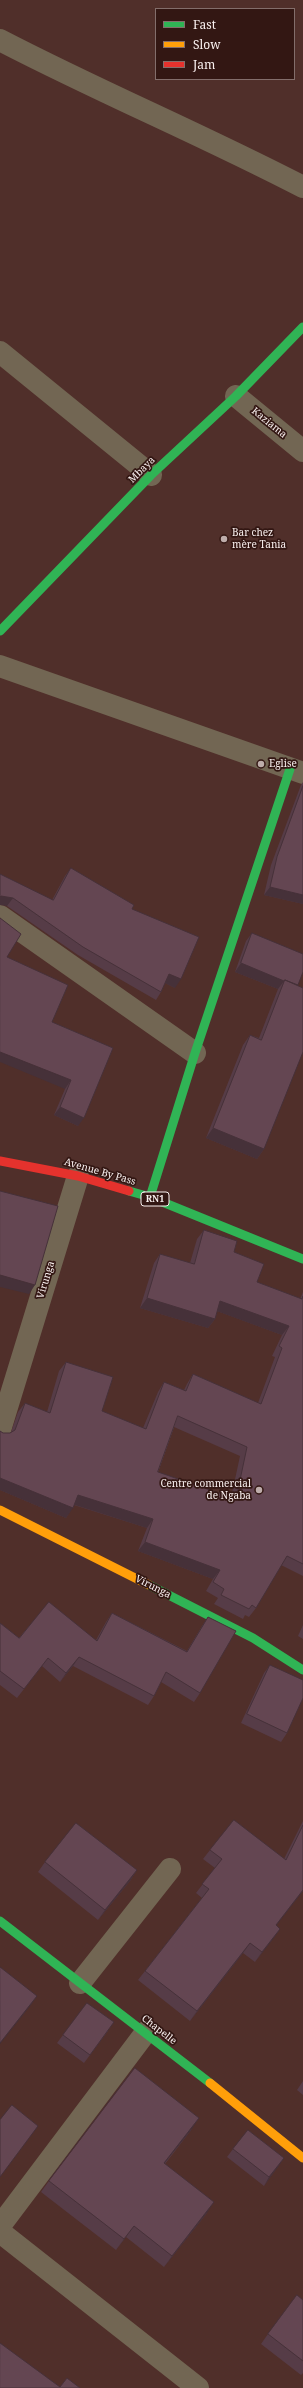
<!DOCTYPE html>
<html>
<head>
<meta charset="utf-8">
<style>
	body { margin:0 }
	#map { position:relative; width:303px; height:2388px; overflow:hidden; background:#502f2a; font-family:"Noto Serif",serif }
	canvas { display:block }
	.legend { position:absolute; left:155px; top:8px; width:140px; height:72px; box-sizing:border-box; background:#331713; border:1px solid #836e6b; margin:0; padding:5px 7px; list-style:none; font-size:12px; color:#faf1f0 }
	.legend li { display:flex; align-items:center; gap:8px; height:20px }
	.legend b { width:20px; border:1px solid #836e6b }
</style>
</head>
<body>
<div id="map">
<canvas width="303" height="2388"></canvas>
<ul class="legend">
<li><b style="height:5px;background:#30b455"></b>Fast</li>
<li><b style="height:5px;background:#ff9f0a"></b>Slow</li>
<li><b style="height:5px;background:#e5322d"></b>Jam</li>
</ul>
</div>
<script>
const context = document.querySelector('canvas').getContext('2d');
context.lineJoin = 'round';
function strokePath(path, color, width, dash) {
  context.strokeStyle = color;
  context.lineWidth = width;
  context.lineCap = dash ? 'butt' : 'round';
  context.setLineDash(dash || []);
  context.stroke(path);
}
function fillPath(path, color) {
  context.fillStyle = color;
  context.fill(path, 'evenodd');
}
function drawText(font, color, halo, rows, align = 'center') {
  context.font = font + ' "Noto Serif",serif';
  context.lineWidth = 3.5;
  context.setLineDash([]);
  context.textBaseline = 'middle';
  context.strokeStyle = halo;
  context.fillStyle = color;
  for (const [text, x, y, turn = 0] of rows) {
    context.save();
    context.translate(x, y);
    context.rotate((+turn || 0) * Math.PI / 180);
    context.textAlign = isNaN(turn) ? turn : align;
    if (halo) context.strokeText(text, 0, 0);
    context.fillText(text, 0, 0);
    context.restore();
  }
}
const street = new Path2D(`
	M0,40C100,92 203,135 303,187
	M0,352L151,475
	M236,396L303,451
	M0,666L303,773
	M0,916L195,1053
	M0,1430L78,1176
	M80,1983L170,1869
	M0,2226L146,2032
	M0,2232L198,2388`);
const fast = new Path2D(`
	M0,631L151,475L236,396L303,327
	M129,1191L150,1197L303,1259
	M150,1197L195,1053L290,769
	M149,1585L253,1638L303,1670
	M0,1921L210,2083`);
const slow = new Path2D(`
	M0,1510L149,1585
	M210,2083L303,2158`);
const jam = new Path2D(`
	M0,1161L78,1176L129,1191`);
const wall = new Path2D(`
	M303,782V904L264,895L271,865L301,785Z
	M71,868L132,909L175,988L165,983L161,992L156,1000L78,955L7,906L0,874L52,900L65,876Z
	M252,933L298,985L264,1149L257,1159L206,1138L243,1045L250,1035L259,1038L278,989L235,972L246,941Z
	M7,957L52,1022L113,1048L78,1126L54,1115L65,1089Z
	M204,1230L234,1252L257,1282L300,1299L303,1292V1576L281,1565L256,1608L249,1617L245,1615L243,1619L214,1604L218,1598L206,1591L213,1579L138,1551L147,1528L74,1505L66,1518L0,1490V1431L3,1433H10L11,1432L18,1412L25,1403L47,1412L59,1371L66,1362L102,1411L143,1428L158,1392L164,1382L184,1390L187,1384L193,1374L258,1403L275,1357L272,1356L282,1335L217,1311L215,1319L208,1328L140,1308L154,1263L160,1254L190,1263L197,1239ZM174,1427L240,1456L231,1498L158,1472Z
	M112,1613L187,1651L202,1626L208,1617L200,1693L194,1702L161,1682L154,1696L148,1705L73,1666L60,1682L42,1666L17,1698L0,1685V1623L19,1638L96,1640L106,1622Z
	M303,1625V1639L298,1636Z
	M270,1665L287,1733L281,1742L241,1723L264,1673Z
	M303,1821V1891L276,1925L280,1929L255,1962L243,1953L190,2021L138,1980L145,1971L202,1898L196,1893L215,1868L203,1859L210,1850L284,1859Z
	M45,1862L137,1870L130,1881L98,1920L38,1872Z
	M108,2031L84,2063L57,2043L63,2035Z
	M303,2081V2095L297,2090Z
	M192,2129L165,2164L207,2213L164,2267L126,2237L116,2250L41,2192L49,2181Z
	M233,2149L284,2158L264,2186L227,2157Z
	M303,2300V2373L301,2375L261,2344L268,2334Z`);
const shadedWall = new Path2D(`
	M270,887L303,895V904L264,895Z
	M1,896L13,898L7,906L0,905V897Z
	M241,963L284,981L278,989L235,972Z
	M169,974L181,979L175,988L163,982Z
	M0,1052L71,1080L65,1089L0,1062Z
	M60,1107L84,1118L78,1126L54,1115Z
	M213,1128L264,1149L257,1159L206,1138Z
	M0,1275L35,1285L29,1294L0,1287Z
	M147,1298L215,1319L208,1328L140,1308Z
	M220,1301L289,1326L282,1335L214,1310Z
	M0,1478L73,1508L66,1518L0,1490Z
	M78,1495L153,1519L147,1528L72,1504Z
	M145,1542L220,1570L213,1579L138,1551Z
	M79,1657L73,1666L60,1682L66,1673Z
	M137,1870L130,1881L98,1920L105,1910Z
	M303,1890V1891L269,1935L276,1925Z
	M280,1929L274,1938L255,1962L262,1952Z
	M250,1943L243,1953L190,2021L197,2011Z
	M37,1996L31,2005L0,2044V2043Z
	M199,2118L192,2129L156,2174L164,2163Z
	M284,2158L278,2167L264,2186L269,2177Z
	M214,2202L207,2213L164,2267L172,2256Z
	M134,2226L126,2237L116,2250L124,2239Z`);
const building = new Path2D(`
	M303,786V895L270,887L277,857Z
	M71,868L134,905L132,909L199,937L181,979L169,974L161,992L83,947L13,898L1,896L0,897V874L53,900Z
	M0,918L21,934L7,957L68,985L52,1022L113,1048L84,1118L60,1107L71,1080L0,1052Z
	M252,933L303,954V972L298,985L285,980L284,981L241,963Z
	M285,980L303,988V1052L264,1149L213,1128L250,1035L261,1040Z
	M0,1191L58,1206L35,1285L0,1275Z
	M204,1230L237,1241L234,1252L264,1264L257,1282L302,1299L303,1296V1564L287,1556L256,1608L252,1605L249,1609L221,1595L224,1589L213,1582L220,1570L145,1542L153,1519L78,1495L73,1508L0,1478V1431L3,1433H10L15,1430L25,1403L50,1413L66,1362L113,1377L102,1411L146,1429L164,1382L186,1391L193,1374L261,1404L282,1348L279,1346L289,1326L220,1301L215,1319L147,1298L160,1254L194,1264ZM178,1416L247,1447L236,1499L158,1472Z
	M49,1602L97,1641L112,1613L187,1652L208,1617L236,1631L200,1693L166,1672L154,1696L79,1657L66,1673L48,1658L24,1689L0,1671V1623L19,1638Z
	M270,1665L303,1680V1698L287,1733L247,1714Z
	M234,1820L286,1860L303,1825V1890L276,1925L280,1929L262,1952L250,1943L197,2011L145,1971L209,1889L202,1884L222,1859L210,1850Z
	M76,1823L137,1870L105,1910L45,1862Z
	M0,1967L37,1996L0,2043Z
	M87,2003L114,2022L90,2055L63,2035Z
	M135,2068L199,2118L164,2163L214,2202L172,2256L134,2226L124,2239L49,2181Z
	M12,2105L38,2126L0,2177V2120Z
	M248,2130L284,2158L269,2177L233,2149Z
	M297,2295L303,2300V2361L268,2334Z
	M0,2343L60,2387L67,2378L80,2388H0Z`);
const markers = [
	[224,539,4,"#beadab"],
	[261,764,4,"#beadab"],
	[259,1490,4,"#beadab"]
];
const shields = [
	[155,1199,28]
];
const shieldNames = [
	["RN1",155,1199]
];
const streetNames = [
	["Kaziama",269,423,39],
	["Mbaya",142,470,-45],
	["Avenue By Pass",100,1172,16],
	["Virunga",46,1280,-73],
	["Virunga",153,1587,27],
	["Chapelle",159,2030,38]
];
const poiNames = [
	["Bar chez",232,533],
	["mère Tania",232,545],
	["Eglise",269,764],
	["Centre commercial",251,1484,"right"],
	["de Ngaba",251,1496,"right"]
];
strokePath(street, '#726653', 22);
strokePath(fast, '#30b455', 9);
strokePath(slow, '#ff9f0a', 9);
strokePath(jam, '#e5322d', 9);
fillPath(wall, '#563c47');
fillPath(shadedWall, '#463139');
fillPath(building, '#644652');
strokePath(building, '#463139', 1);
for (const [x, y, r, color] of markers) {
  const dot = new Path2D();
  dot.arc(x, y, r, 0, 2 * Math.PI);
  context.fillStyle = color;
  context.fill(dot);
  strokePath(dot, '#331713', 1.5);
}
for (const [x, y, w] of shields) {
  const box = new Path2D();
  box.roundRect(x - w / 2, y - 7, w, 14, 3);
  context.fillStyle = '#331713';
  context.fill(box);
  strokePath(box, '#faf1f0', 1);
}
drawText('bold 9px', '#faf1f0', null, shieldNames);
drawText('10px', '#faf1f0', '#331713', streetNames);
drawText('10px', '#faf1f0', '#331713', poiNames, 'left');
</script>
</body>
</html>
